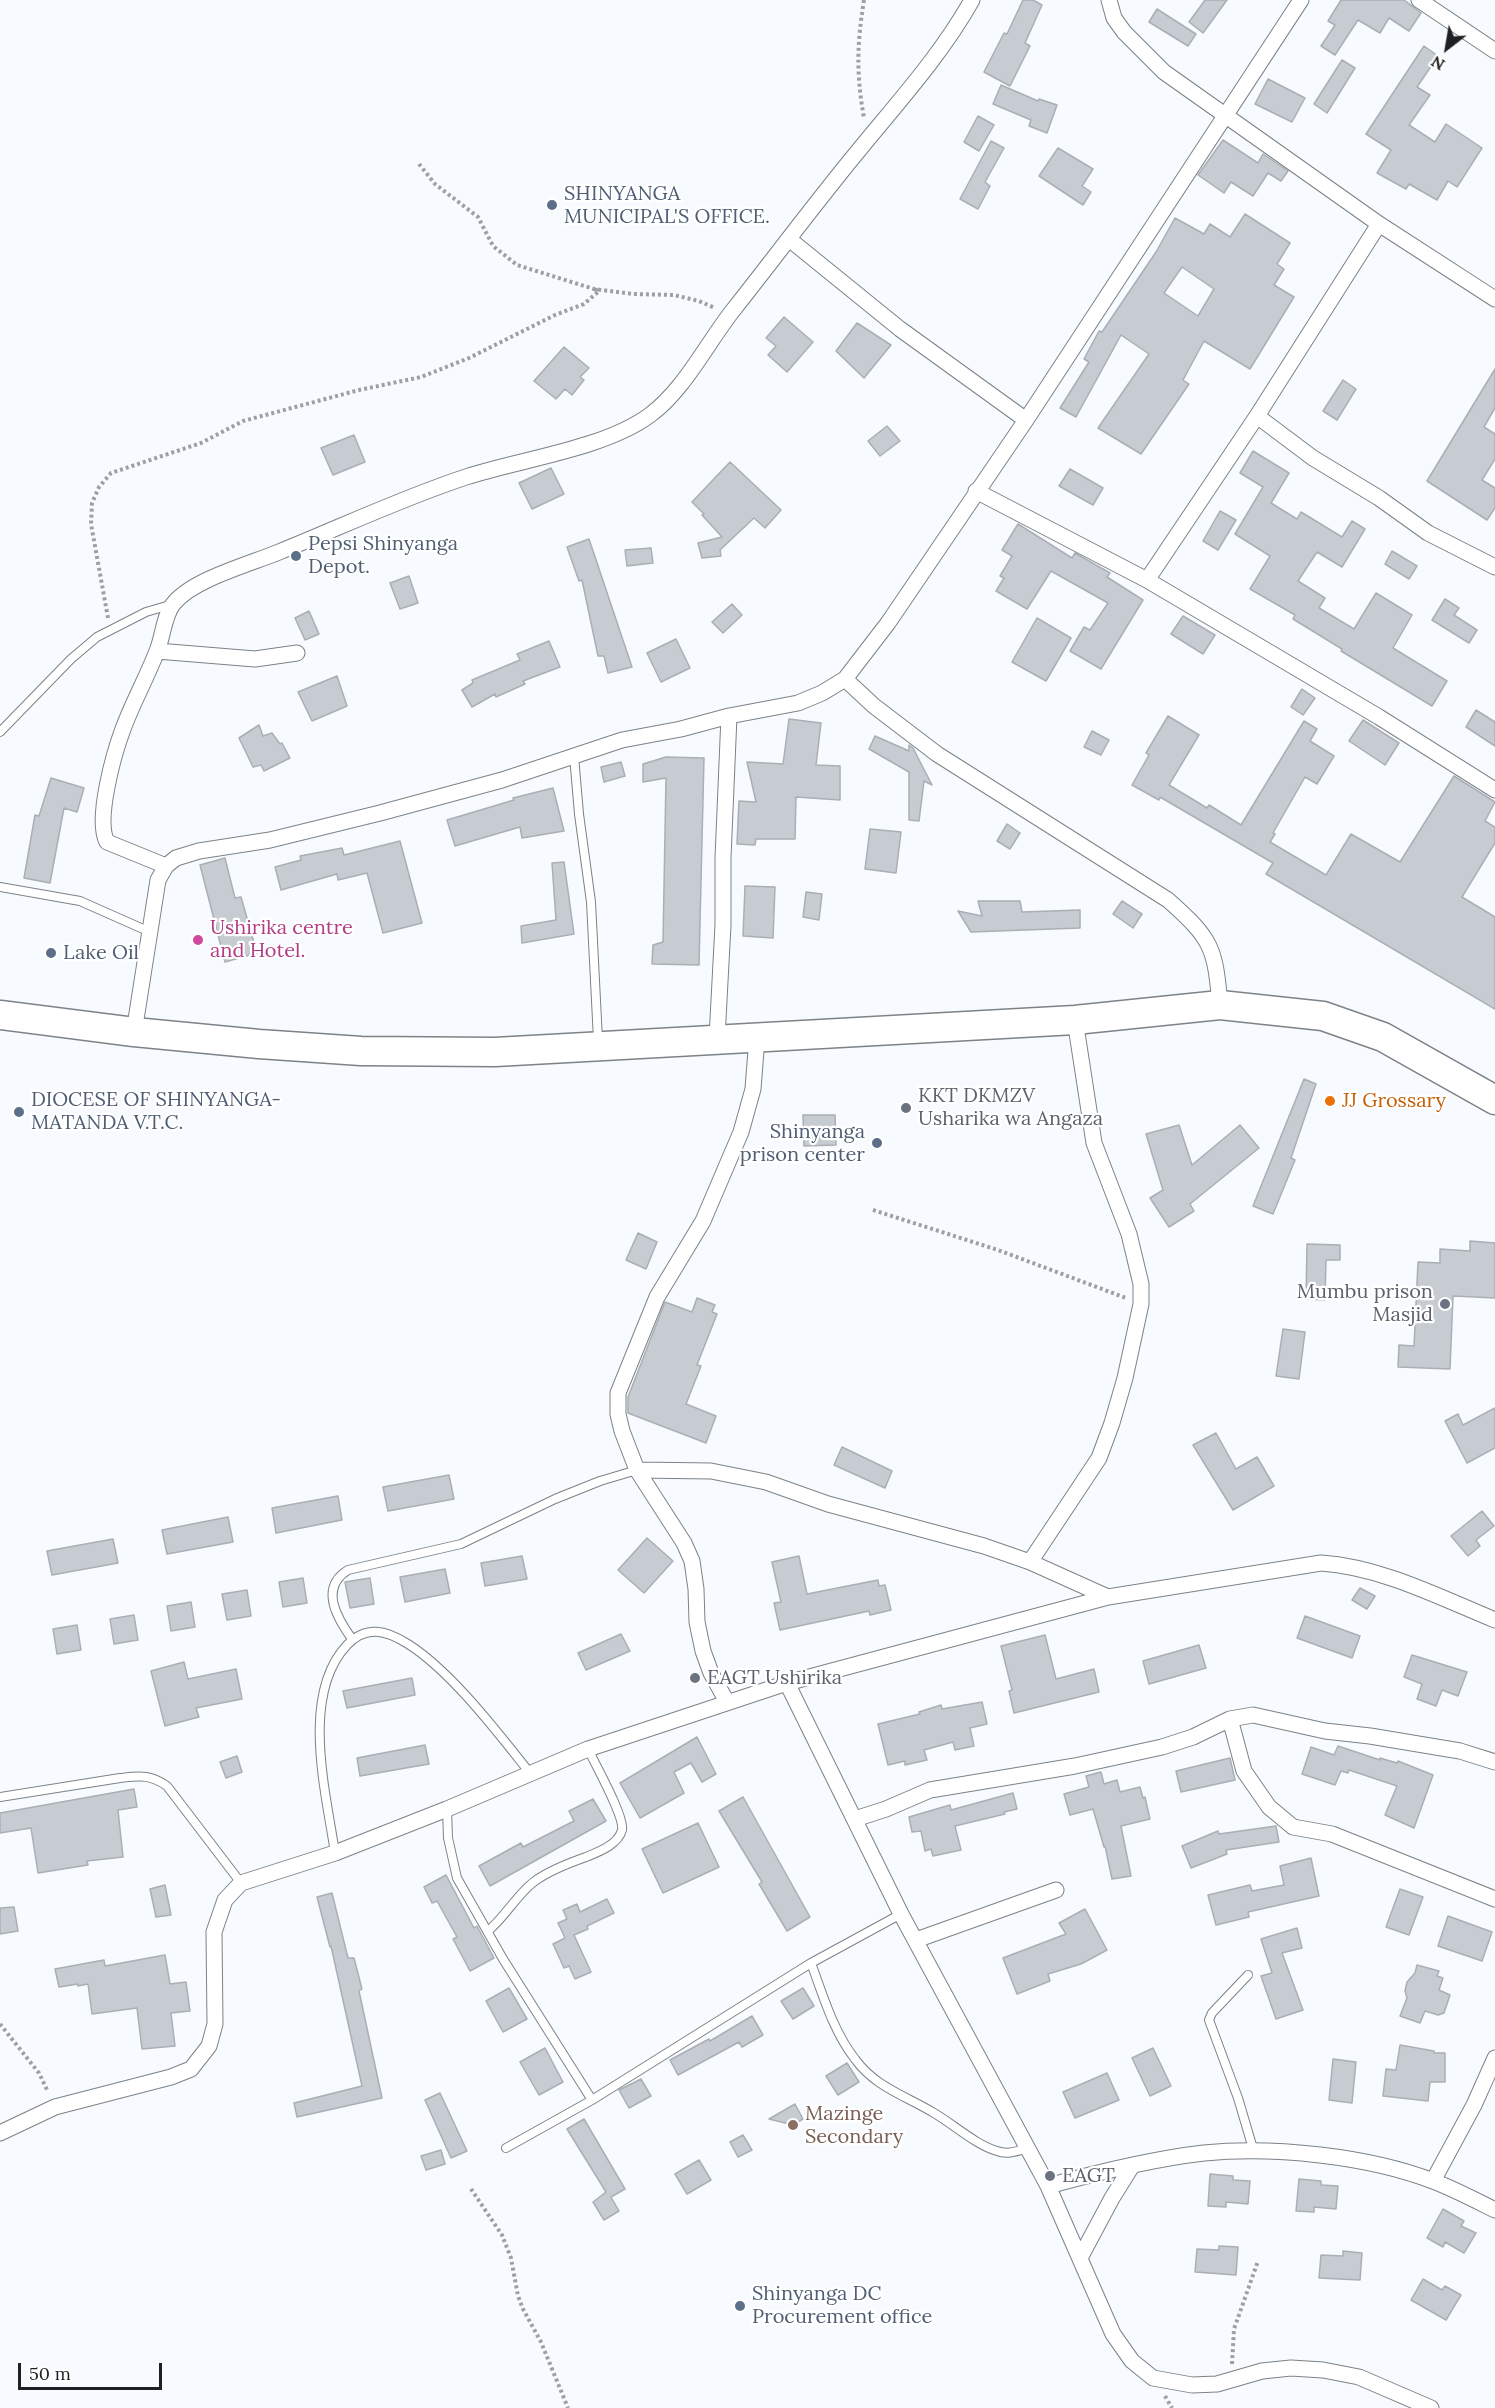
<!DOCTYPE html>
<html>
<head>
<meta charset="utf-8">
<style>
	body { margin:0 }
	#map { position:relative; width:1495px; height:2408px; overflow:hidden; background:#f7fbff; font-family:Lora,serif }
	canvas { display:block }
	.north { position:absolute; left:1417px; top:18px; width:60px; height:60px; -webkit-text-stroke:4px #fff; paint-order:stroke; rotate:211deg; font-size:16px; font-weight:700; line-height:24px; text-align:center; color:#1e2022 }
	.north::after { content:''; display:block; margin:auto; width:21px; height:27px; background:#1e2022; clip-path:polygon(50% 0,100% 100%,50% 72%,0 100%) }
	.scale { position:absolute; left:18px; top:2363px; width:144px; height:27px; box-sizing:border-box; border:3px solid #1e2022; border-top:0; padding-left:8px; font-size:18px; line-height:21px; white-space:nowrap; color:#1e2022; -webkit-text-stroke:4px #fff; paint-order:stroke }
</style>
</head>
<body>
<div id="map">
<canvas width="1495" height="2408"></canvas>
<div class="north">N</div>
<div class="scale">50 m</div>
</div>
<script>
const context = document.querySelector('canvas').getContext('2d');
context.lineJoin = 'round';
function fillPath(path, color) {
  context.fillStyle = color;
  context.fill(path, 'evenodd');
}
function strokePath(path, color, width, dash) {
  context.strokeStyle = color;
  context.lineWidth = width;
  context.lineCap = dash ? 'butt' : 'round';
  context.setLineDash(dash || []);
  context.stroke(path);
}
function drawText(font, color, halo, rows, align = 'center') {
  context.font = font + ' Lora,serif';
  context.lineWidth = 4.5;
  context.setLineDash([]);
  context.textBaseline = 'middle';
  context.strokeStyle = halo;
  context.fillStyle = color;
  for (const [text, x, y, turn = 0] of rows) {
    context.save();
    context.translate(x, y);
    context.rotate((+turn || 0) * Math.PI / 180);
    context.textAlign = isNaN(turn) ? turn : align;
    if (halo) context.strokeText(text, 0, 0);
    context.fillText(text, 0, 0);
    context.restore();
  }
}
const building = new Path2D(`
	M1023,0H1033L1042,5L1025,43L1030,46L1010,86L984,72L1004,33L1007,34Z
	M1205,0H1227L1203,33L1189,22Z
	M1341,0H1404L1421,13L1409,31L1389,18L1380,33L1358,20L1335,55L1321,46L1335,25L1328,21Z
	M1157,9L1196,34L1188,46L1149,22Z
	M1424,46L1438,56L1417,87L1430,95L1409,125L1435,142L1446,124L1482,148L1457,187L1448,181L1437,200L1409,184L1406,189L1377,173L1391,150L1366,134Z
	M1342,60L1355,68L1327,113L1314,104Z
	M1268,79L1305,98L1292,122L1255,104Z
	M1001,85L1038,101L1039,99L1057,105L1047,133L1029,126L1031,120L993,104Z
	M978,116L994,125L979,151L964,142Z
	M1223,140L1258,163L1263,154L1288,171L1281,181L1268,173L1253,196L1231,182L1224,193L1198,175Z
	M991,141L1004,148L985,182L990,186L978,209L960,199Z
	M1058,148L1093,169L1082,186L1091,192L1083,205L1039,176Z
	M1245,214L1290,243L1277,264L1284,269L1274,285L1294,297L1250,369L1204,341L1183,380L1189,384L1141,454L1098,428L1149,354L1121,335L1076,417L1060,408L1089,362L1084,359L1099,331L1102,332L1156,252L1175,218L1204,234L1210,224L1230,237ZM1182,267L1214,289L1198,316L1164,293Z
	M784,317L813,342L787,372L768,355L776,346L766,338Z
	M857,323L891,345L864,378L836,351Z
	M564,347L589,368L580,377L584,380L572,395L565,389L556,399L534,381Z
	M1495,369V408L1484,427L1495,434V459L1482,480L1495,488V508L1487,520L1427,481Z
	M1343,380L1356,389L1337,420L1323,411Z
	M887,426L900,441L880,456L868,441Z
	M354,435L365,462L333,475L321,448Z
	M1253,451L1289,473L1271,503L1297,519L1301,512L1342,537L1352,521L1365,529L1342,567L1317,552L1298,581L1325,598L1319,608L1354,629L1376,593L1412,615L1393,648L1447,681L1432,706L1341,651L1342,649L1293,619L1295,615L1250,589L1270,556L1235,534L1263,487L1240,473Z
	M730,462L781,510L765,528L754,518L720,550L721,556L702,558L698,543L722,537L702,515L704,514L692,502Z
	M551,468L564,494L532,509L519,483Z
	M1070,469L1103,488L1093,505L1059,486Z
	M1220,511L1236,520L1218,550L1203,541Z
	M1018,524L1072,558L1075,553L1110,573L1107,577L1143,600L1101,669L1070,651L1084,627L1090,630L1108,603L1051,571L1027,609L996,591L1004,578L1000,576L1012,556L1002,550Z
	M589,539L632,667L608,673L604,656H598L582,580L579,581L567,547Z
	M651,548L653,563L627,566L625,550Z
	M1392,551L1417,566L1409,579L1385,564Z
	M409,576L418,603L400,609L390,583Z
	M1445,599L1459,608L1454,615L1477,630L1469,643L1432,620Z
	M732,604L742,615L723,633L712,622Z
	M309,611L319,634L305,640L295,618Z
	M1183,616L1215,635L1203,654L1171,634Z
	M1037,618L1071,638L1046,681L1012,662Z
	M676,639L690,668L661,682L647,653Z
	M549,641L560,667L523,681L525,684L496,697L495,694L472,707L462,690L473,683L472,680L520,660L517,654Z
	M337,676L347,706L312,721L298,692Z
	M1302,689L1315,698L1303,715L1291,707Z
	M1476,710L1495,722V746L1466,727Z
	M1168,716L1199,735L1169,785L1207,808L1209,805L1241,825L1304,721L1317,729L1310,741L1334,756L1317,784L1305,777L1273,833L1275,834L1270,842L1326,875L1351,834L1400,862L1454,776L1495,802L1485,821L1495,827V843L1462,897L1495,917V1009L1266,874L1273,863L1160,797L1159,800L1132,785L1149,755L1146,753Z
	M789,719L821,723L816,765L840,766V800L796,797L795,839H756L755,845L737,844L739,801L756,802L747,762L783,764Z
	M1363,720L1399,743L1385,765L1349,741Z
	M259,725L263,736L272,733L280,744L282,743L290,758L264,771L261,765L253,767L239,738Z
	M1092,731L1109,740L1101,755L1084,747Z
	M875,736L909,751V745L913,748L932,785L924,781L919,821L909,820V772L869,749Z
	M666,757L704,758L699,965L652,964L653,945L663,942L666,778L643,782V764Z
	M621,762L625,776L604,782L601,767Z
	M51,778L84,788L77,812L64,808L50,883L24,878L35,815L39,816Z
	M553,788L564,831L522,838L520,827L455,846L447,820L514,800L513,798Z
	M1007,824L1020,833L1010,849L997,841Z
	M870,829L901,832L896,873L865,869Z
	M400,841L422,923L383,933L367,873L338,880L337,874L281,890L275,867L301,860L300,856L342,848L344,855Z
	M225,858L235,898L241,897L257,953L225,962L200,865Z
	M564,862L574,934L522,943L521,926L556,920L552,863Z
	M745,886L775,887L773,938L743,936Z
	M806,892L822,894L819,920L803,917Z
	M978,901H1020L1022,912L1080,910V928L971,932L958,911L982,916Z
	M1122,901L1142,914L1133,928L1113,914Z
	M1304,1079L1316,1084L1291,1158L1295,1160L1273,1214L1253,1206Z
	M803,1115H835L836,1145L804,1146Z
	M1179,1125L1192,1165L1240,1125L1259,1148L1190,1204L1194,1211L1169,1227L1150,1198L1163,1190L1146,1134Z
	M638,1233L657,1242L646,1269L626,1260Z
	M1470,1241L1495,1243V1298L1453,1296L1450,1369L1398,1367L1399,1345L1414,1346L1418,1262L1440,1263V1249L1470,1251Z
	M1307,1244L1340,1245V1260H1326L1325,1300L1306,1299Z
	M697,1298L715,1305L712,1312L717,1314L697,1365L701,1366L686,1404L716,1416L706,1443L628,1413V1397L665,1302L692,1312Z
	M1283,1329L1305,1332L1299,1379L1276,1376Z
	M1495,1408V1448L1467,1463L1445,1421L1458,1414L1463,1425Z
	M1216,1433L1236,1469L1257,1457L1274,1486L1233,1510L1193,1445Z
	M842,1447L892,1471L885,1488L834,1465Z
	M449,1475L454,1499L388,1511L383,1487Z
	M338,1496L342,1520L276,1533L272,1508Z
	M1482,1511L1494,1526L1476,1540L1480,1546L1468,1556L1451,1536Z
	M228,1517L233,1542L167,1554L162,1530Z
	M647,1538L673,1561L644,1593L618,1570Z
	M113,1539L118,1563L52,1575L47,1551Z
	M522,1556L527,1579L485,1586L481,1563Z
	M799,1556L807,1594L878,1580L879,1586L885,1585L891,1610L870,1615L869,1611L780,1630L774,1603L781,1602L772,1562Z
	M445,1569L450,1593L405,1602L400,1577Z
	M303,1578L307,1603L283,1607L279,1582Z
	M370,1578L374,1604L350,1608L345,1582Z
	M1360,1588L1375,1596L1367,1609L1352,1600Z
	M247,1590L251,1616L227,1620L222,1594Z
	M191,1602L195,1627L171,1631L167,1606Z
	M134,1615L138,1640L114,1644L110,1619Z
	M1305,1616L1360,1636L1352,1658L1297,1638Z
	M77,1625L81,1650L57,1654L53,1629Z
	M621,1634L630,1651L586,1670L578,1653Z
	M1045,1635L1056,1679L1094,1669L1099,1692L1014,1713L1009,1691L1012,1690L1001,1646Z
	M1199,1645L1206,1668L1149,1684L1143,1661Z
	M1412,1655L1467,1672L1458,1696L1442,1690L1436,1706L1417,1699L1422,1684L1404,1677Z
	M184,1662L188,1679L236,1669L242,1699L196,1708L199,1717L165,1726L151,1671Z
	M412,1678L415,1695L347,1708L343,1691Z
	M982,1702L987,1724L970,1728L974,1746L955,1750L953,1742L924,1750L927,1760L905,1765V1761L888,1765L878,1724L920,1714L919,1712L941,1705L942,1709Z
	M697,1737L716,1774L702,1782L691,1763L674,1772L684,1793L640,1818L620,1783Z
	M425,1745L429,1764L360,1776L357,1758Z
	M1338,1746L1380,1760V1758L1397,1763L1398,1761L1433,1775L1414,1828L1385,1815L1397,1786L1349,1770L1348,1773L1341,1771L1335,1785L1302,1774L1311,1747L1334,1755Z
	M237,1756L242,1772L226,1778L220,1762Z
	M1230,1758L1235,1780L1181,1792L1176,1771Z
	M1101,1772L1104,1784L1117,1780L1120,1792L1140,1787L1143,1798L1145,1797L1150,1819L1121,1826L1131,1876L1112,1879L1105,1846L1104,1847L1093,1809L1070,1815L1064,1794L1089,1787L1086,1776Z
	M134,1789L137,1807L118,1810L123,1857L87,1861L88,1865L38,1873L31,1828L0,1833V1813Z
	M1013,1793L1017,1809L1004,1812L1005,1814L955,1826L961,1850L933,1856L931,1849L925,1851L921,1831L912,1832L909,1817L950,1805L951,1810Z
	M743,1797L810,1917L787,1931L759,1884L762,1882L719,1811Z
	M593,1799L606,1821L490,1886L479,1866L521,1843L523,1847L574,1821L569,1811Z
	M698,1823L719,1867L663,1893L642,1849Z
	M1276,1826L1279,1842L1226,1850L1227,1854L1191,1868L1182,1846L1218,1831L1219,1834Z
	M1311,1858L1319,1896L1248,1912L1249,1917L1216,1925L1208,1895L1250,1885L1252,1891L1284,1885L1280,1866Z
	M446,1875L474,1928L477,1926L494,1958L470,1971L453,1939L457,1937L437,1901L432,1903L424,1887Z
	M165,1885L171,1915L156,1917L150,1889Z
	M1400,1889L1423,1897L1409,1935L1386,1927Z
	M332,1893L348,1958H354L362,1989L359,1991L382,2098L297,2117L294,2103L362,2086L331,1946L330,1947L317,1897Z
	M607,1899L614,1913L587,1926L588,1929L574,1935L591,1972L575,1979L569,1966L564,1968L553,1944L565,1938L558,1923L567,1919L563,1910L577,1904L580,1912Z
	M14,1907L18,1931L0,1934V1908Z
	M1085,1909L1107,1950L1081,1964L1048,1974L1050,1981L1017,1994L1003,1958L1066,1934L1059,1923Z
	M1448,1916L1492,1932L1482,1961L1438,1946Z
	M1297,1928L1302,1948L1282,1953L1303,2010L1276,2019L1261,1976L1272,1973L1261,1939Z
	M165,1955L170,1984L186,1982L190,2011L171,2013L175,2046L142,2049L137,2008L92,2014L88,1984L78,1986V1984L59,1987L55,1969L104,1960L105,1966Z
	M1417,1965L1439,1971L1437,1976L1443,1978L1439,1990L1450,1995L1444,2013L1438,2015L1425,2011L1420,2023L1400,2016L1407,1998L1405,1991L1407,1982L1415,1973Z
	M509,1988L527,2019L503,2032L486,2001Z
	M803,1988L814,2006L793,2019L781,2001Z
	M752,2016L763,2035L742,2047L739,2042L678,2075L670,2060L709,2039L710,2041Z
	M1400,2045L1434,2051V2053H1445V2082H1430L1428,2101L1383,2096L1386,2069L1396,2070Z
	M545,2048L563,2082L539,2095L520,2062Z
	M1153,2048L1171,2086L1150,2096L1132,2058Z
	M1333,2059L1356,2062L1352,2103L1329,2100Z
	M847,2063L859,2082L838,2095L826,2076Z
	M1107,2073L1119,2100L1075,2118L1063,2092Z
	M641,2079L651,2096L629,2108L619,2090Z
	M440,2093L467,2151L451,2158L425,2100Z
	M795,2104L803,2119L793,2125L769,2119Z
	M584,2119L625,2189L611,2197L619,2211L604,2220L593,2202L606,2192L567,2129Z
	M743,2135L752,2150L738,2157L730,2142Z
	M441,2150L445,2164L426,2170L421,2156Z
	M699,2160L711,2180L687,2194L675,2174Z
	M1210,2174L1233,2176V2180L1250,2181L1248,2204L1226,2202V2207L1208,2206Z
	M1299,2179L1321,2181V2185L1338,2186L1336,2209L1314,2207V2212L1296,2211Z
	M1443,2209L1464,2221L1461,2226L1476,2233L1464,2253L1445,2242L1443,2247L1427,2238Z
	M1219,2246L1238,2247L1236,2275L1195,2272L1197,2249L1219,2250Z
	M1343,2251L1362,2253L1360,2280L1319,2278L1321,2255L1343,2256Z
	M1423,2279L1442,2290L1445,2286L1461,2295L1446,2320L1411,2300Z`);
const path = new Path2D(`
	M864,0C857,43 856,74 864,118
	M419,164L435,184L478,217L493,246L517,265L594,289L633,294L674,295L699,301L715,308
	M108,618L91,524L92,503L99,487L111,473L201,443L243,421L359,390L421,377L469,358L555,315L584,304L599,291L594,289
	M873,1210L998,1250L1126,1298
	M0,2024L39,2073L48,2092
	M471,2189L502,2235L511,2258L518,2296L523,2309L541,2342L568,2408
	M1232,2364L1234,2329L1258,2261
	M1165,2396L1172,2408`);
const lane = new Path2D(`
	M0,732L71,659L97,637L146,612L170,605
	M574,756L579,814L591,902L598,1040
	M0,887L80,901L150,932
	M352,1639C337,1618 319,1588 348,1570L461,1544L555,1499L600,1481L637,1470
	M0,1797L120,1778C140,1776 150,1774 167,1786L241,1883
	M447,1809L448,1838L457,1878L503,1959L592,2100
	M335,1853C326,1792 300,1695 347,1645C366,1625 386,1630 408,1644C451,1671 498,1733 530,1773
	M488,1931C506,1916 518,1893 535,1881C550,1870 569,1863 586,1857C598,1852 618,1845 622,1830C625,1817 595,1764 588,1749
	M811,1963C823,1995 833,2031 855,2059C875,2087 906,2096 934,2113C953,2124 976,2145 997,2151C1008,2155 1017,2151 1028,2148
	M1248,1975L1212,2013L1209,2020L1238,2098L1254,2152
	M506,2148L592,2100L811,1963L901,1914`);
const street = new Path2D(`
	M1109,0L1114,18L1124,32L1164,72L1379,224L1495,299
	M1419,0L1495,51
	M789,239L900,329L1026,420
	M1257,416L1313,458L1379,498L1428,533L1495,567
	M976,491L1147,580L1379,717L1495,790
	M1147,580L1257,416L1379,224
	M157,651L255,659L297,653
	M845,679L874,706L937,754L1168,900C1212,939 1215,947 1220,1005
	M166,866L107,842C95,820 114,753 123,729C133,702 147,677 157,651C163,637 164,614 174,603C194,579 250,564 279,552C341,527 402,498 466,477C521,459 604,449 650,415C685,389 707,343 734,309C776,256 816,202 859,150C899,101 941,55 972,0
	M134,1032L158,880L166,866L176,858L199,851L270,840L380,813L502,780L622,740L681,729L729,716L798,703L822,693L845,679L888,623L1026,420L1301,0
	M717,1038L723,925V858L729,716
	M637,1470L711,1471L766,1482L828,1504L984,1546L1030,1562L1108,1597
	M1030,1562L1099,1458L1112,1423L1125,1378L1141,1304V1284L1129,1234L1094,1143L1075,1020
	M787,1683L901,1914L1048,2186L1113,2334L1132,2361L1153,2378L1192,2385L1217,2384L1262,2371L1291,2368L1323,2370L1359,2377L1431,2408
	M727,1702L711,1673L703,1651L697,1622L696,1589L692,1561L684,1543L637,1470L622,1431L618,1414V1393L657,1297L703,1221L741,1132L753,1089L757,1037
	M1230,1719L1244,1771L1269,1807L1293,1827L1332,1834L1495,1899
	M855,1819L886,1809L930,1790L1075,1766L1162,1747L1193,1737L1230,1719L1253,1715L1325,1731L1370,1736L1460,1751L1495,1762
	M916,1940L1056,1890
	M0,2133L55,2107L171,2077L191,2069L209,2046L215,2024L214,1932L225,1900L241,1883L335,1853L447,1809L588,1749L787,1683L1108,1597L1321,1563C1381,1567 1439,1597 1495,1620
	M1433,2181L1474,2105L1495,2058
	M1048,2186C1099,2172 1151,2159 1204,2153C1273,2146 1368,2156 1433,2181C1454,2189 1475,2200 1495,2210
	M1080,2258L1112,2198L1132,2166`);
const highway = new Path2D(`
	M0,1015L134,1032L259,1044L361,1051L495,1052L1075,1020L1220,1005L1323,1016L1383,1037L1495,1100`);
const markers = [
	[552,205,6,"#5c6f8a"],
	[296,556,6,"#5c6f8a"],
	[198,940,6,"#d1479c"],
	[51,953,6,"#5c6f8a"],
	[1330,1101,6,"#e8710a"],
	[906,1108,6,"#6b7280"],
	[19,1112,6,"#5c6f8a"],
	[877,1143,6,"#5c6f8a"],
	[1445,1304,6,"#6b7280"],
	[695,1678,6,"#6b7280"],
	[793,2125,6,"#8d6e63"],
	[1050,2176,6,"#6b7280"],
	[740,2306,6,"#5c6f8a"]
];
const serviceNames = [
	["SHINYANGA",564,194],
	["MUNICIPAL'S OFFICE.",564,217],
	["Pepsi Shinyanga",308,544],
	["Depot.",308,567],
	["Lake Oil",63,953],
	["DIOCESE OF SHINYANGA-",31,1100],
	["MATANDA V.T.C.",31,1123],
	["Shinyanga",865,1132,"right"],
	["prison center",865,1155,"right"],
	["Shinyanga DC",752,2294],
	["Procurement office",752,2317]
];
const hotelNames = [
	["Ushirika centre",210,928],
	["and Hotel.",210,951]
];
const worshipNames = [
	["KKT DKMZV",918,1096],
	["Usharika wa Angaza",918,1119],
	["Mumbu prison",1433,1292,"right"],
	["Masjid",1433,1315,"right"],
	["EAGT Ushirika",707,1678],
	["EAGT",1062,2176]
];
const foodNames = [
	["JJ Grossary",1342,1101]
];
const educationNames = [
	["Mazinge",805,2114],
	["Secondary",805,2137]
];
fillPath(building, '#c6ccd1');
strokePath(building, '#a9afb4', 1.5);
strokePath(lane, '#7c8287', 10);
strokePath(street, '#7c8287', 17);
strokePath(highway, '#7c8287', 31);
strokePath(path, '#9da0a3', 4, [3, 3]);
strokePath(lane, '#fff', 8);
strokePath(street, '#fff', 15);
strokePath(highway, '#fff', 28);
for (const [x, y, r, color] of markers) {
  const dot = new Path2D();
  dot.arc(x, y, r, 0, 2 * Math.PI);
  context.fillStyle = color;
  context.fill(dot);
  strokePath(dot, '#fff', 2);
}
drawText('20px', '#4e5e75', '#fff', serviceNames, 'left');
drawText('20px', '#b23c85', '#fff', hotelNames, 'left');
drawText('20px', '#5b616d', '#fff', worshipNames, 'left');
drawText('20px', '#c56008', '#fff', foodNames, 'left');
drawText('20px', '#785e54', '#fff', educationNames, 'left');
</script>
</body>
</html>
